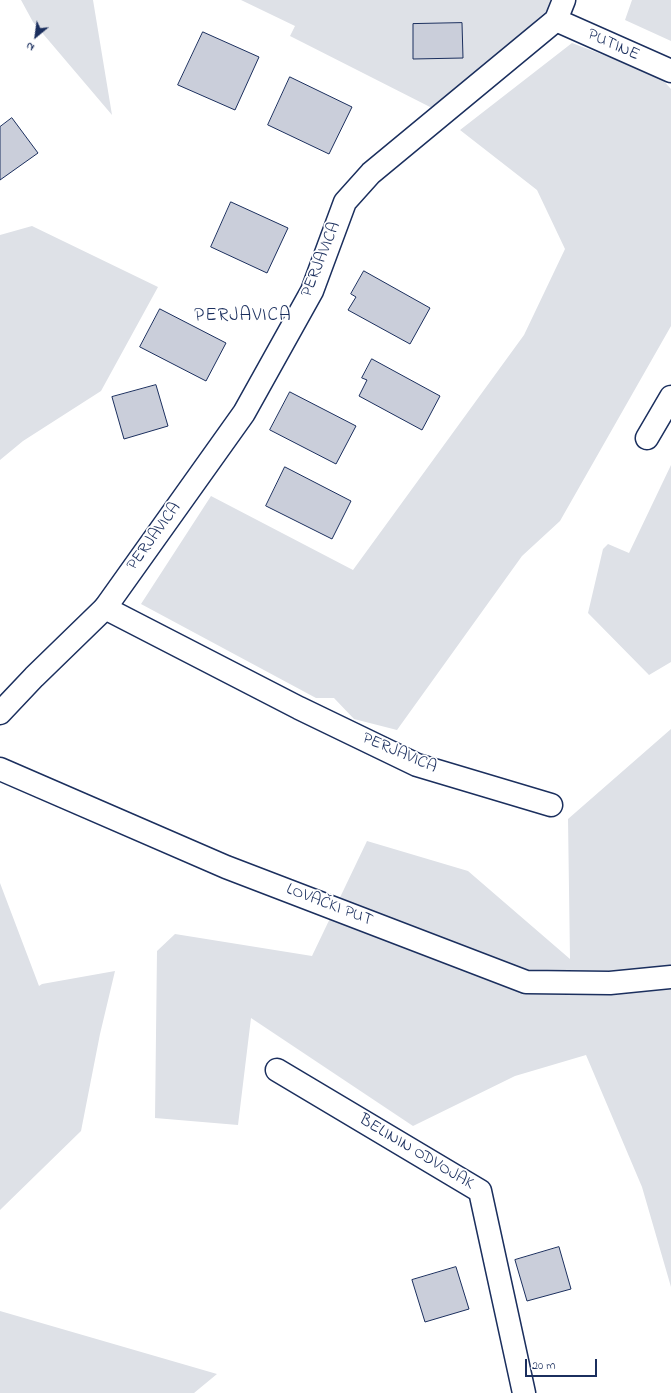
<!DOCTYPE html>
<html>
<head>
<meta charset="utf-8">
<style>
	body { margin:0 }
	#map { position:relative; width:671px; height:1393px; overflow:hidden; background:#fff; font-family:"Indie Flower",sans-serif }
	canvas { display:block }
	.north { position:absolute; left:16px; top:16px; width:40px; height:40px; -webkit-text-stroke:3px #fff; paint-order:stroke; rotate:209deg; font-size:11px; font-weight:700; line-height:16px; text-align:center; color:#1b2f5e }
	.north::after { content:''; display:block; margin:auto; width:14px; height:18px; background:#1b2f5e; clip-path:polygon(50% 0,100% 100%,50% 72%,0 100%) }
	.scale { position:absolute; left:525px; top:1359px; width:72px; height:18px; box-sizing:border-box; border:2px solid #1b2f5e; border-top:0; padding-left:5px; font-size:12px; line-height:14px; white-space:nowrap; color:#1b2f5e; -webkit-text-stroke:3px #fff; paint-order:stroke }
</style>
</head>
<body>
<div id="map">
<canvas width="671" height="1393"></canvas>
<div class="north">N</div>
<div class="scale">20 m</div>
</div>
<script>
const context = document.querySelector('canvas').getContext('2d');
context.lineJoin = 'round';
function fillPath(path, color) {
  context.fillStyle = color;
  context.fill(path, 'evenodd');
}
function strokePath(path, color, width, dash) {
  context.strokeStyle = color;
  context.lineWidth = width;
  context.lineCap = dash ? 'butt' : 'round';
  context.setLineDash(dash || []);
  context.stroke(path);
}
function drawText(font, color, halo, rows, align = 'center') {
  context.font = font + ' "Indie Flower",sans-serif';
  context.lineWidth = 3.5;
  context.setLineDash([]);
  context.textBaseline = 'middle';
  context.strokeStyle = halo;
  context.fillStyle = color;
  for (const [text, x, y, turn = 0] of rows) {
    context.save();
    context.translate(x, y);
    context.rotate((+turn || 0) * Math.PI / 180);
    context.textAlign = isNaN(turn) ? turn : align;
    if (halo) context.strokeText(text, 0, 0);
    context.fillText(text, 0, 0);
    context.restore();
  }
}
const green = new Path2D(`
	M21,0H93L112,115L33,22Z
	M241,0H554L550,8L434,109L290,36L295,26Z
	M632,0H671V41L625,20Z
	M572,43L659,76L671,89V326L560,521L522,556L397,730L354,719L334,698H316L141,604L211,496L353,570L524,335L565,249L537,190L460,130Z
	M32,226L158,287L101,391L23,441L0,460V235Z
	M671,465V662L649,675L588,613L603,549L608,544L629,553Z
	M671,729V1287L642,1187L586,1055L515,1076L413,1126L251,1018L238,1125L155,1118L157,951L175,934L312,956L367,841L468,871L570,959L568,819Z
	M0,883L39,986L42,984L115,971L100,1034L81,1131L0,1210Z
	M0,1311L217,1374L194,1393H0Z`);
const building = new Path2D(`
	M462,23L463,58L413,59V24Z
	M203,32L259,57L235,110L178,85Z
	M290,77L352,107L329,154L268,125Z
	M12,118L38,153L0,180V127Z
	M231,202L288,228L267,273L211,247Z
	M364,271L430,308L410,344L348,310L356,297L351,294Z
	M160,309L226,343L206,381L140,347Z
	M372,359L440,396L422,430L359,396L367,380L362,378Z
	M156,385L168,426L124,439L112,397Z
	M290,392L356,426L336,464L270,430Z
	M285,467L351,501L332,539L266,506Z
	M559,1247L571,1289L527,1301L515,1260Z
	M456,1267L469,1309L425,1322L412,1280Z`);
const street = new Path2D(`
	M556,20L671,71
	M647,438L671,397
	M105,608L299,708L417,765L551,805
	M0,769L226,867L526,982L610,983L671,977
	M277,1070L480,1191L524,1393`);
const secondary = new Path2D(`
	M0,713L34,677L105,608L244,413L312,291L345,202L371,173L556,20L564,0`);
const streetNames = [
	["PUTINE",613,46,24],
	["PERJAVICA",322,260,-68],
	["PERJAVICA",155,537,-54],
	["PERJAVICA",399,754,23],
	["LOVAČKI PUT",329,906,21],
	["BELININ ODVOJAK",416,1153,31]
];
const quarterNames = [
	["PERJAVICA",243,317]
];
fillPath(green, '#dee1e7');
fillPath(building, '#caceda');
strokePath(building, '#1b2f5e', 1);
strokePath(street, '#1b2f5e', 25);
strokePath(secondary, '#1b2f5e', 25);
strokePath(street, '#fff', 22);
strokePath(secondary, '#fff', 22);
drawText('17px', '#1b2f5e', '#fff', streetNames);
context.letterSpacing = '1px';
drawText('19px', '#1b2f5e', '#fff', quarterNames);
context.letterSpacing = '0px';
</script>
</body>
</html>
